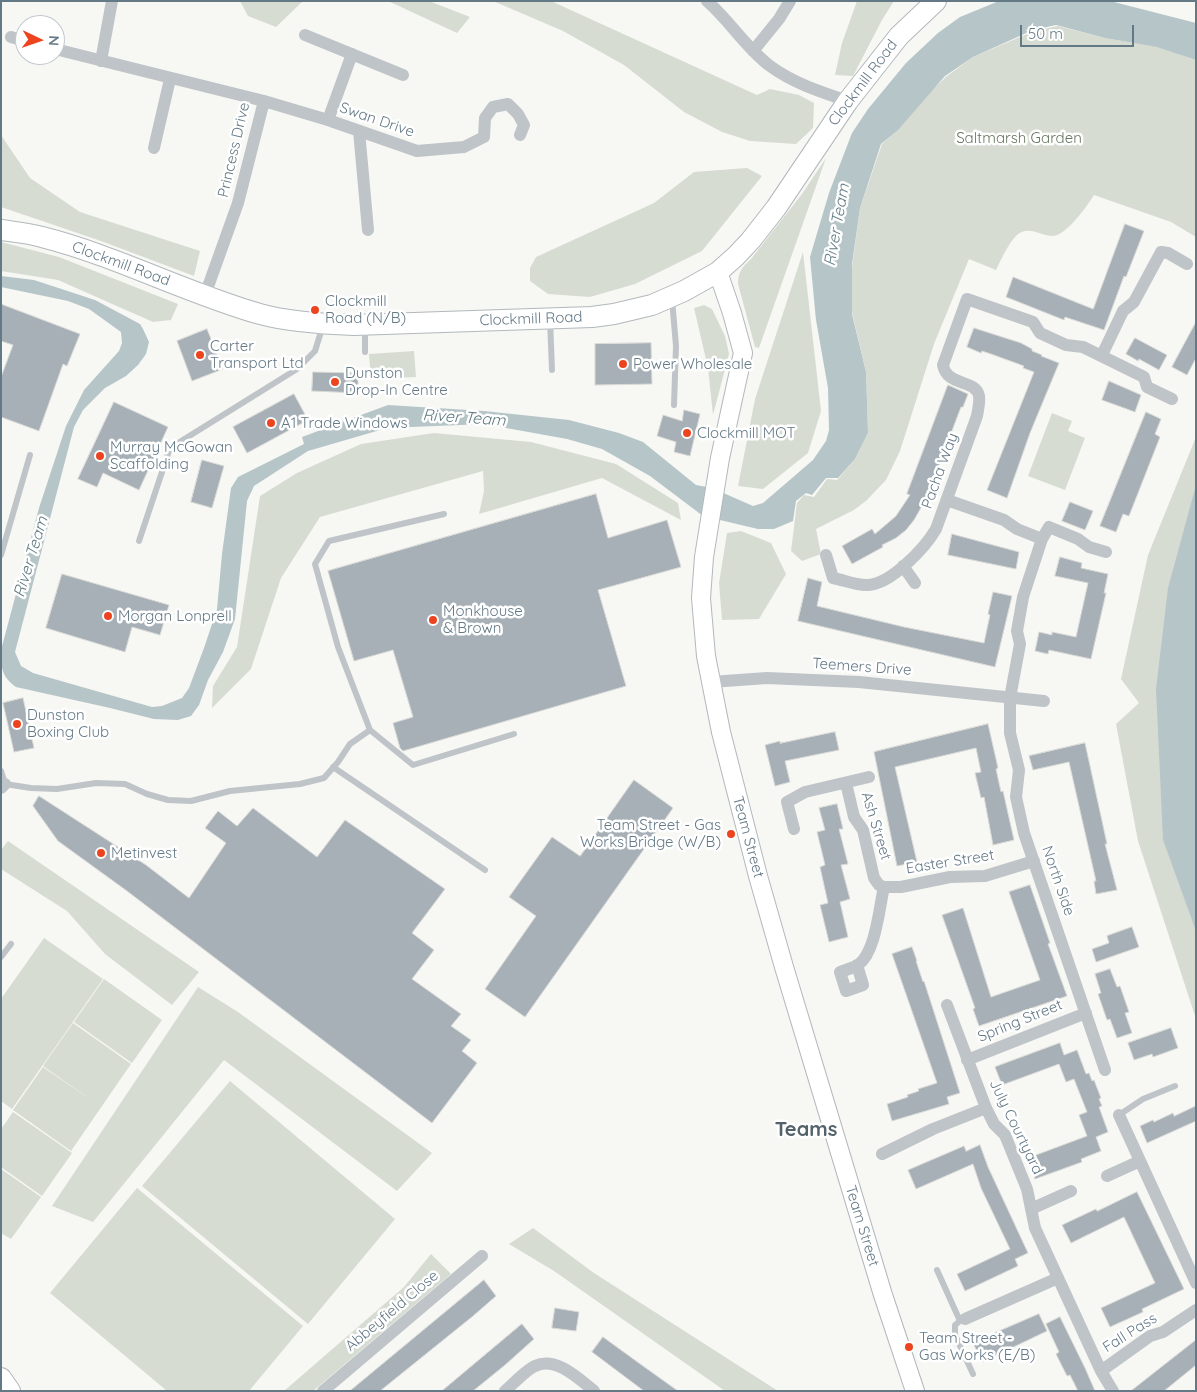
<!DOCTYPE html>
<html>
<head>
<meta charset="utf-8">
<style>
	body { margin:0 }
	#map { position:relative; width:1197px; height:1392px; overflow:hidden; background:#f7f7f4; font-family:Quicksand,sans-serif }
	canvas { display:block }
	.frame { position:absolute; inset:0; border:2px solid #647986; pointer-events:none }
	.north { position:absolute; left:15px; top:15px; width:50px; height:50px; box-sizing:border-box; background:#fff; border:1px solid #c1c9cf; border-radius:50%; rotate:93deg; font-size:14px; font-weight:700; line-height:20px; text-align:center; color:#647986 }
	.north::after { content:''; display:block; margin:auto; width:18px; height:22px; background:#ec441f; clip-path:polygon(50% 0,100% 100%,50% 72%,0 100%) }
	.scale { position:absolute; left:1020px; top:25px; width:114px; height:22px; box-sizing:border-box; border:2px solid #647986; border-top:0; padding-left:6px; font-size:15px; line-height:18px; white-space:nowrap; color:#647986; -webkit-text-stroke:4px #fff; paint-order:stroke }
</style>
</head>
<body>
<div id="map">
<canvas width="1197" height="1392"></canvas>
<div class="frame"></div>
<div class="north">N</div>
<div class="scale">50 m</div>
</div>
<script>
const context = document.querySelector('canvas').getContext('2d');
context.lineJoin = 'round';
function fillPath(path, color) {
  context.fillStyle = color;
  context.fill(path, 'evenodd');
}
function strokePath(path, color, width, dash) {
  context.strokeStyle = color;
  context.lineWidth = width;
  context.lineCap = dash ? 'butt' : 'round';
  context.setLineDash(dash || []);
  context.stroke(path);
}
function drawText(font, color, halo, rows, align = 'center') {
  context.font = font + ' Quicksand,sans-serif';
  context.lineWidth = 5;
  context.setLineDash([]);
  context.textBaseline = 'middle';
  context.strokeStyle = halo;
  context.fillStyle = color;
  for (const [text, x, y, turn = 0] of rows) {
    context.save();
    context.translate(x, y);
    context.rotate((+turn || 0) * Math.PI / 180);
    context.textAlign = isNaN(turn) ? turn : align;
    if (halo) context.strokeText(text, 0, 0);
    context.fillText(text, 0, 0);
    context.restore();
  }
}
const green = new Path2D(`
	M240,1H303L276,27L248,16Z
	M388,1H429L470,17L457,33Z
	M493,1H551L757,95L770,89L799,95L814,103L813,128L796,144L750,141L722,132L684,112L624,65L563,31Z
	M857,1H894L882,20L853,76L835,75L842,43Z
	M1058,26L1105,38L1159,47L1196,60V237L1171,222L1094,195C1087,206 1067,235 1053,236C1041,236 1027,224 1016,236C1008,244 1001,260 996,270L969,259L934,344L900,451L886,480L867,500L854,510L816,529L821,554L802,561L791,551L797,503L804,495L814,497L827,479L837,480L855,459L868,433L866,372L852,312V267L860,208L882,144L897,130L930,92L947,76L973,57L1034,31Z
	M1,135L30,178L80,212L200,251L194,276L101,241L1,207Z
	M826,158L759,348L755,347L738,284C738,272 742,267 751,259L802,194Z
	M747,168L762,176L702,251L635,284L590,297L548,294L530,281V268L536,257L654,203L694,172Z
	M1,242L59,257L178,304L171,320L153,322L58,280L1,271Z
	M803,252L821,411L808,453L763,489L738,486L755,399Z
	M704,305L712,309L725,336L729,354L713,415L708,368L694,308Z
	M414,351L416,377L371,379L369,354Z
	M1052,413L1072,421L1068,431L1085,438L1065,490L1028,476Z
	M434,433L531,442L616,464L678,503L681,520L602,478L479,514L484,491L483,471L320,517L281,578L251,669L212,708L213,686L237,647L260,496L297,473L361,444Z
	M1196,437V1019L1138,841L1116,724L1139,703L1121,679L1148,555Z
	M741,531L771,543L786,574L759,619L722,620L719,583L727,533Z
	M8,841L199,972L172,1005L105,954L67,911L1,869V850Z
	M44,938L103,979L12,1109L1,1101V999Z
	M104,979L162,1020L132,1063L74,1022Z
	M198,987L238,1012L432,1153L397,1191L224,1060L93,1222L52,1206Z
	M73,1023L131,1064L71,1151L13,1110L43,1067L94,1102L43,1066Z
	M230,1081L395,1219L308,1324L142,1186Z
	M13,1112L72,1153L42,1196L1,1167V1129Z
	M1,1169L41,1197L11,1239L1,1233Z
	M137,1188L303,1326L249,1391H167L50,1293Z
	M533,1228L594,1273L778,1391H725L554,1271L509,1244Z
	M431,1254L451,1274L313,1391H284L404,1287Z`);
const water = new Path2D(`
	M999,1H1110L1196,23V60L1157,47L1105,38L1056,25L1033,30L973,57L945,76L898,130L881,144L860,208L852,264V314L866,372L868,433L855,459L838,478H826L812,495L806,493L796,501L793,521L774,529H758L703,516L650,476L602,449L567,439L484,424L387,428L308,451L254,486L247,501L235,619L223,652L208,680L199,705L191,716L178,720L154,719L110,708L16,687C1,676 1,667 1,650L39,508L66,426L84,390L119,351L122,343L121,332L89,309L68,301L1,287V276L34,280L95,300L140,324L143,329L149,342L146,354L138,365L126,376L105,388L83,410L74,427L15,652L21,666L33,673L152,707L162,706L182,698L189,688L204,648L217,609L222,554L231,488L238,477L304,444L302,437L388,405L484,411L569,420L619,433L643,442L696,485L712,488L753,506L763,503L813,460L826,441L829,430L828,388L816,320L810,257L829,193L852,133L868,109L906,63L938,33L960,17Z
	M1196,485V931L1163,840L1156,689L1168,588Z`);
const building = new Path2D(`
	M1125,224L1144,231L1126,277L1124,276L1104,330L1065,317L1064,320L1006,297L1013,277L1093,309Z
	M1,304L80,334L67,366L63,364L39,431L1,417V377L13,345L1,341Z
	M1196,322V358L1187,375L1172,367Z
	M974,328L1021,343L1032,349V351L1042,355L1041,356L1059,363L1030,433L1007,498L987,490L1034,372L1023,368L1024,366L991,354L982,351L981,353L967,347Z
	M207,329L223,369L192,381L177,341Z
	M1135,338L1167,355L1159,370L1139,359L1138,361L1126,354Z
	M651,343L652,384L595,385V344Z
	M313,372L358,373V393L312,391Z
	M1109,381L1141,395L1135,412L1102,400Z
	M948,385L968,394L963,407H961L926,499L914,520L906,530L896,538L882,545L883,547L852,564L842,546L872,529L875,534L896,516L910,495L907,494Z
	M294,394L308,420L247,453L233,427Z
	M114,402L168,427L139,490L103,473L97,487L78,479Z
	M684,410L700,414L690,456L674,452L676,442L657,436L663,415L682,421Z
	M1146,412L1161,419L1155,434L1160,437L1129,516L1123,514L1116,532L1100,526Z
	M202,460L224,466L212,508L191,502Z
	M596,494L608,538L667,520L681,567L598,590L626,686L403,751L400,748L393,723L413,717L393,650L354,661L328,571Z
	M1070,502L1093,511L1085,530L1062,521Z
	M952,534L1019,552L1016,569L948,555Z
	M1060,557L1082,563L1081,568L1108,574L1104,593H1106L1091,659L1049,650L1048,654L1035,651L1039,632L1052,635V632L1076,637L1088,583L1055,576Z
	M62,574L169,605L160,635L132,627L125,652L46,628Z
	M808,578L822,582L817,606L904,627L984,643L990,615L988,614L993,592L1012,596L995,667L798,621Z
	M23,698L34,748L14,752L3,703Z
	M988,724L998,768L996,769L1001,792L1003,791L1014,840L993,845L984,797L981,798L975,773L981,772L976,748L895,767L917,862L897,866L874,752Z
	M835,732L839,750L785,761L790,782L775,786L765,745L780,741V743Z
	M1085,743L1107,844H1105L1117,890L1096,894L1094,881H1096L1069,762L1033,770L1029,756Z
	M634,780L673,808L525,1017L485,989L536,916L509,897L552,837L580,856Z
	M39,796L146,865L189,898L226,843L205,828L218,811L237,826L253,808L317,857L345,820L445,889L412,933L434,950L412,979L461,1014L451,1026L471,1040L462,1051L477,1063L432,1123L127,891L58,841L33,806Z
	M837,804L843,829H839L848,864L841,865L850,899L840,902L848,937L829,942L820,905L828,903L820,867L825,865L817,832L825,830L819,808Z
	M1030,885L1050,943L1048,944L1067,996L979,1026L973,1009L975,1008L942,915L963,908L991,997L1040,980L1009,892Z
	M1132,927L1139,947L1096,962L1092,949L1109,943L1107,936Z
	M912,947L917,961H916L923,982L924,981L960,1093L947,1097L949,1104L892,1121L887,1104L908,1097L907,1095L919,1091L918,1089L937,1083L892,954Z
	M1110,969L1117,987L1120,986L1129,1012L1125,1013L1132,1033L1117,1038L1110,1019L1107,1020L1098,994L1101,993L1095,974Z
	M1171,1028L1178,1048L1153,1057L1152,1054L1134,1060L1128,1043Z
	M1060,1043L1064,1055L1077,1050L1086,1074L1089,1073L1092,1081L1094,1080L1101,1098L1099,1099L1102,1106L1099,1107L1108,1132L1096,1137L1101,1151L1081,1159L1082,1162L1035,1179L1028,1158L1087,1136L1079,1115L1087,1112L1074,1079L1066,1082L1059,1064L1002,1085L995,1067Z
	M1196,1106V1121L1147,1143L1140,1126L1153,1120L1154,1122L1173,1113L1174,1116Z
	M980,1145L988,1167L1028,1253L1015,1259L1018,1266L965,1291L957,1274L1010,1249L981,1188L973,1164L916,1189L908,1170L964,1146L966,1151Z
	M1137,1192L1184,1289L1142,1309L1143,1312L1110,1327L1101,1308L1155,1283L1124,1217L1071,1243L1062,1225L1096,1209L1097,1211Z
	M484,1280L496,1296L473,1316L380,1391H350Z
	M555,1308L579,1312L576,1331L552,1328Z
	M1039,1314L1047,1331L982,1362L974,1345L996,1335L995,1333Z
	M1060,1317L1085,1368L1095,1391H1078L1070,1375L1067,1376L1056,1354L1059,1352L1046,1324Z
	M522,1324L534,1339L505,1365L473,1391H442Z
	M603,1337L643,1366L678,1391H644L592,1352Z
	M1196,1340V1365L1164,1391H1131Z`);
const lane = new Path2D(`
	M672,299L676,346L674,405
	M550,320L552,370
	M365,352V326
	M139,541L170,448L297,369L315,351L323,325
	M1,555L30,455
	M370,730L338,647L315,564L329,541L444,514
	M333,767L485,870
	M1,771L5,784L31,788L57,789L96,783L125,784L147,794L168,800L191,801L230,791L300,784L324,778L338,762L350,744L370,730L413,765L514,734
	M1,957L11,944
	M1119,1115L1143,1099L1175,1086
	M937,1270L960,1321L955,1325V1335L973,1374`);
const street = new Path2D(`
	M707,1C730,21 746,48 770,66C793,83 821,92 848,101
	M305,35L403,75
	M11,37L25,41
	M55,49L264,101L238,203L205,295
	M753,51L779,19L790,1
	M101,61L112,1
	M264,101L328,120L417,151L464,147L484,137L485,118L493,107L508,104L518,114L524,125L520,135
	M328,120L352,54
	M359,131L368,230
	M154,148L170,79
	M1102,355L1123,311L1134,302L1161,252L1168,253L1187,264
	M947,500L1004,520L1017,529L1042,539
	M826,555L833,578C844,580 857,586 868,585C891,584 925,548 936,529L977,416C978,410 980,402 979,396C976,379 947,387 943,365L967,299L1033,322L1040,333L1066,345L1083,347L1144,377L1147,387L1172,399
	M903,566L915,583
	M711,682L767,678L859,682L1044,701
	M846,783L854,817L863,830L874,878L879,885L884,887H901L950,877L985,876L1034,861
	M1,788L5,784
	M794,829L787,802L805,792L869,777
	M857,965L863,985L846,991L840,972C845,970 853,968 858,965C876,952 879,908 884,887
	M947,1005L986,1108L994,1124L1005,1135L1027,1189L1035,1228L1101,1371
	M967,1060L1086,1013
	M1105,1070L1024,833L1016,797L1019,770L1010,733V698L1020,644L1017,631L1023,597L1042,539L1049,527L1078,539L1089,547L1106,552
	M1119,1115L1196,1283
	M882,1154L933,1129L986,1108
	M1107,1176L1140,1161
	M1031,1209L1071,1191
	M965,1319L1058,1278
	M323,1391L482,1256
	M505,1391C513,1384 526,1370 535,1366C556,1356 579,1379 594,1391
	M1113,1391L1101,1371L1150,1336L1163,1332L1196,1310`);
const secondary = new Path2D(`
	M718,272L732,313L743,353L720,458L704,557L701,598L706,656L721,732L758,876L784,967L883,1295L915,1391`);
const primary = new Path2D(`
	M1,230C15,232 29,233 42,237C117,256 186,293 260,314C289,322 324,324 354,325L592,317L614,314L652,305L684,291L718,272L736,256L751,240L776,208L848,101L899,36L936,1
	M1,1378L10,1391`);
const markers = [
	[315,310,5,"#ec441f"],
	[200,355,5,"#ec441f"],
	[623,364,5,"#ec441f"],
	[335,382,5,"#ec441f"],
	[271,423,5,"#ec441f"],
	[687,433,5,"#ec441f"],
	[100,456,5,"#ec441f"],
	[108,616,5,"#ec441f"],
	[433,620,5,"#ec441f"],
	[17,724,5,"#ec441f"],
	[731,834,5,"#ec441f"],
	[101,853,5,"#ec441f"],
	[909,1347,5,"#ec441f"]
];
const streetNames = [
	["Clockmill Road",863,83,-53],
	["Swan Drive",377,120,19],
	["Princess Drive",234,150,-77],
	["Clockmill Road",121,264,20],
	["Clockmill Road",531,319,-2],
	["Pacha Way",940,471,-70],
	["Teemers Drive",862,667,4],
	["Ash Street",876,826,73],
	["Team Street",748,837,75],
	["Easter Street",950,862,-9],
	["North Side",1058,881,71],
	["Spring Street",1020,1021,-22],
	["July Courtyard",1016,1127,64],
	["Team Street",862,1226,73],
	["Abbeyfield Close",392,1311,-40],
	["Fall Pass",1130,1333,-32]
];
const parkNames = [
	["Saltmarsh Garden",1019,138]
];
const poiNames = [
	["Clockmill",325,301],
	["Road (N/B)",325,318],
	["Carter",210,346],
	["Transport Ltd",210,363],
	["Power Wholesale",633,364],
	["Dunston",345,373],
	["Drop-In Centre",345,390],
	["A1 Trade Windows",281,423],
	["Clockmill MOT",697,433],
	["Murray McGowan",110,447],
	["Scaffolding",110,464],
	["Monkhouse",443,611],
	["& Brown",443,628],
	["Morgan Lonprell",118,616],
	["Dunston",27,715],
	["Boxing Club",27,732],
	["Team Street - Gas",721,825,"right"],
	["Works Bridge (W/B)",721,842,"right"],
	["Metinvest",111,853],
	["Team Street -",919,1338],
	["Gas Works (E/B)",919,1355]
];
const waterNames = [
	["River Team",837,225,-80],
	["River Team",464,418,4],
	["River Team",31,557,-73]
];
const districtNames = [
	["Teams",806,1130]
];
fillPath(green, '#d7dcd3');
fillPath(water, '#b6c5c8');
fillPath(building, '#a6b0b6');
strokePath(building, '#d9d9d6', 1);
strokePath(secondary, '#b1b8bd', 20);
strokePath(primary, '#b2b8bc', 22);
strokePath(lane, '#bfc4c8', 6);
strokePath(street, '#bfc4c8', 12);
strokePath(secondary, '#fff', 18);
strokePath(primary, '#fff', 20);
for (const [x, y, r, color] of markers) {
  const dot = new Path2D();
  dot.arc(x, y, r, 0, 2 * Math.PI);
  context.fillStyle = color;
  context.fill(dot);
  strokePath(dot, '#fff', 2);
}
drawText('15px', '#647986', '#fff', streetNames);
drawText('15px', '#667860', '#fff', parkNames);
drawText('15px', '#647986', '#fff', poiNames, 'left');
drawText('italic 16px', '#607b83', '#fff', waterNames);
drawText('bold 20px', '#53626b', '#fff', districtNames);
</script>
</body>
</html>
